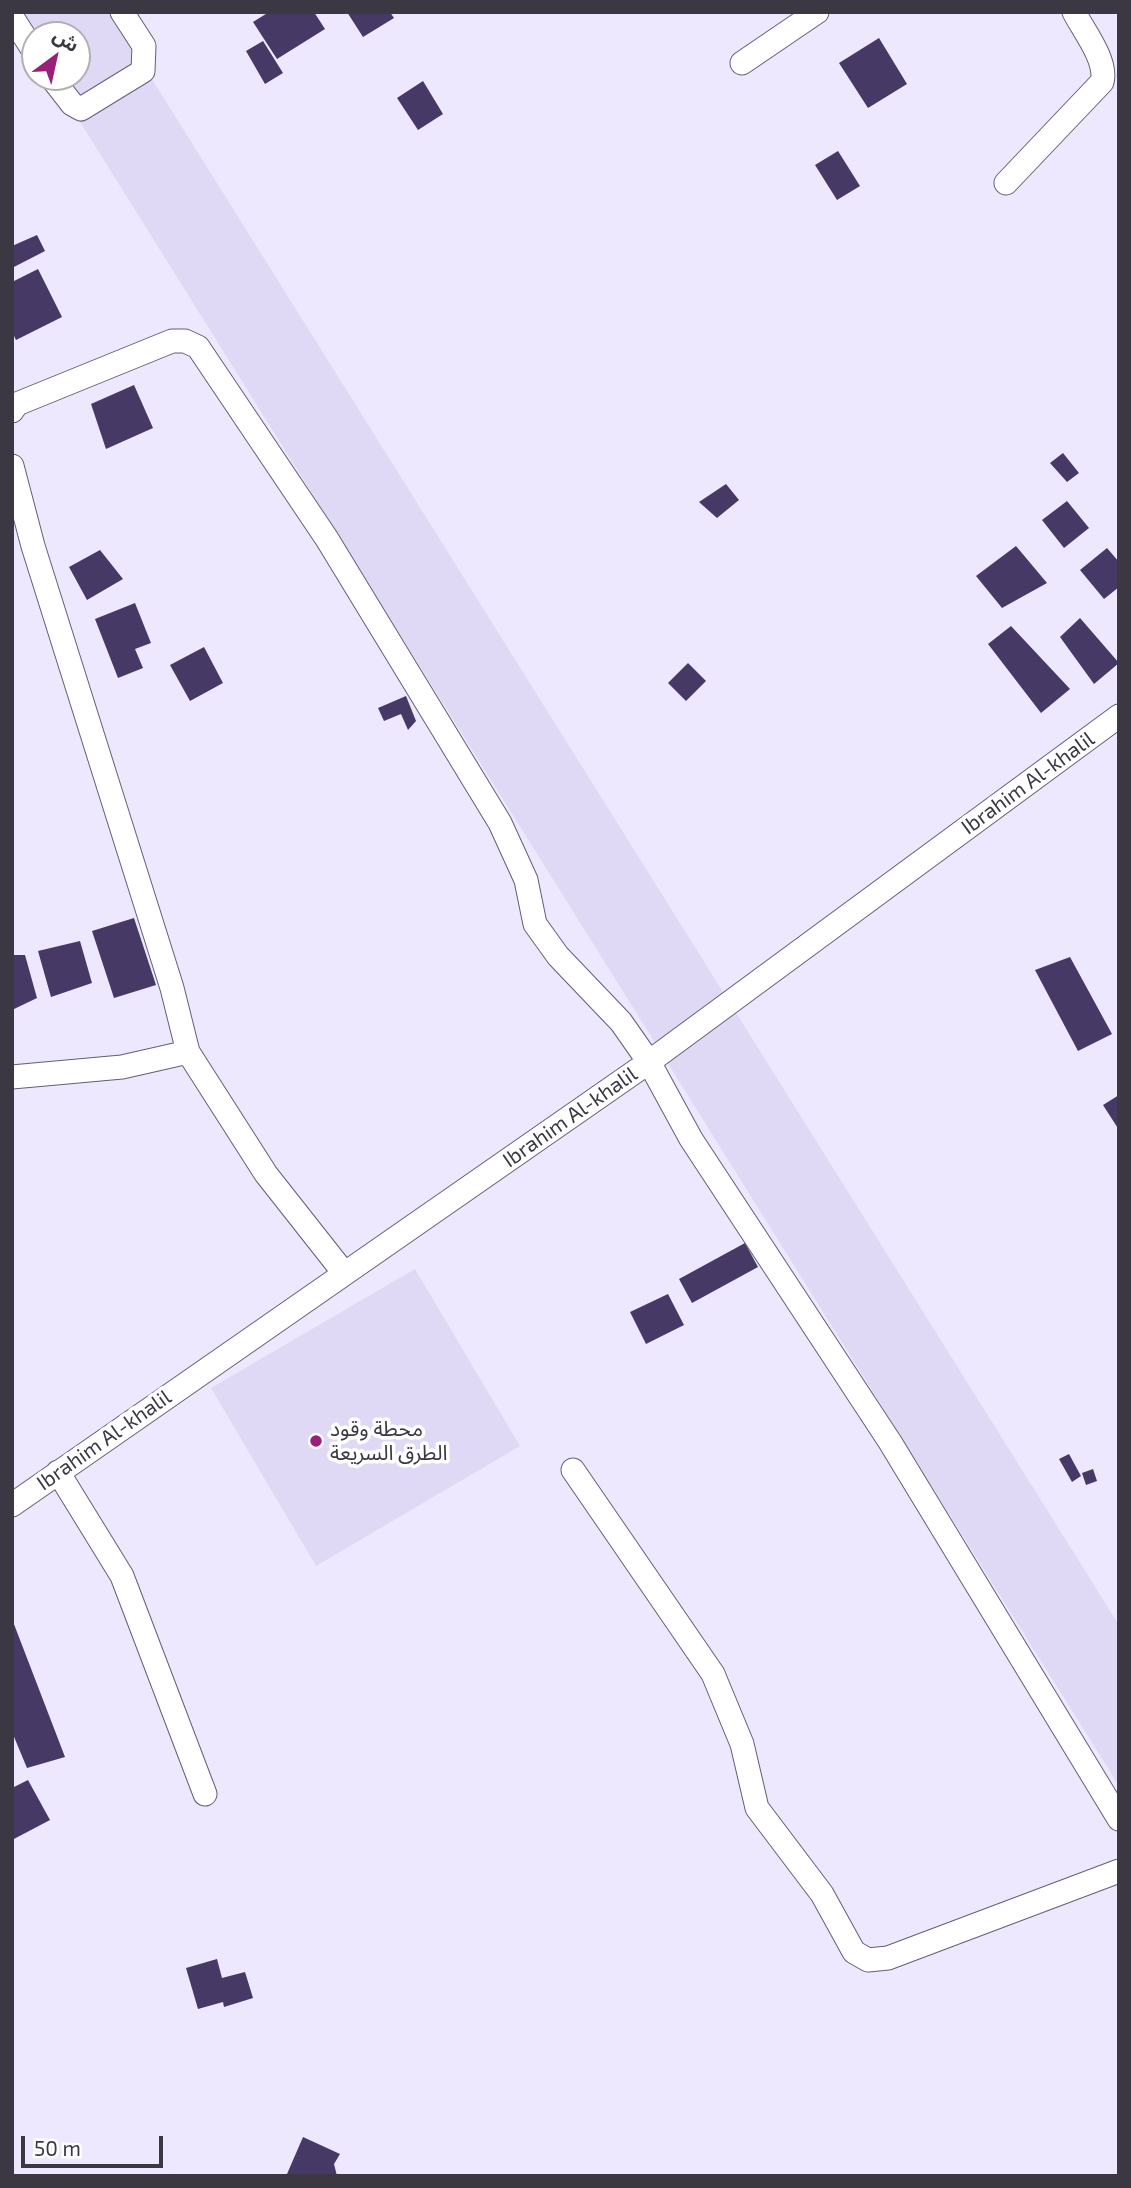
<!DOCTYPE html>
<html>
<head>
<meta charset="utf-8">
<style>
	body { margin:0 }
	#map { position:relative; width:1131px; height:2188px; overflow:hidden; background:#ede8fe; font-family:"Exo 2","Noto Sans Arabic",sans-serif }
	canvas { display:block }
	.frame { position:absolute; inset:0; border:14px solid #3b3843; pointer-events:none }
	.north { position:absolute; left:21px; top:21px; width:70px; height:70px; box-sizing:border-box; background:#fff; border:2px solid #b1afb4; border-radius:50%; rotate:33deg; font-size:19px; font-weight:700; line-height:28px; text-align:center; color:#3b3843 }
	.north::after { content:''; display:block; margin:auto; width:24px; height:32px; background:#99207a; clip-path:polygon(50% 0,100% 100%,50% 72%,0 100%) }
	.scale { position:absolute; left:21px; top:2136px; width:142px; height:32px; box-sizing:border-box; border:4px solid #3b3843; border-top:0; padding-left:9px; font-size:21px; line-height:24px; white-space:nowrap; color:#3b3843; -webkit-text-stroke:5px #fff; paint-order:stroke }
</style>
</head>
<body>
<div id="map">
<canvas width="1131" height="2188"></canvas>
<div class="frame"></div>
<div class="north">ش</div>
<div class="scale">50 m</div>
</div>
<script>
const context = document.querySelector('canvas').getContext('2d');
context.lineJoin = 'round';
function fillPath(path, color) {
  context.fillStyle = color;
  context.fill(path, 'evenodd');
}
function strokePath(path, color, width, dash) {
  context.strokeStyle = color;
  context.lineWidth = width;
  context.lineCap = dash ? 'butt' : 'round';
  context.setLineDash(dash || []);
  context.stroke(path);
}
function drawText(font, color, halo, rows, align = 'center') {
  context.font = font + ' "Exo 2","Noto Sans Arabic",sans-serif';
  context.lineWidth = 7;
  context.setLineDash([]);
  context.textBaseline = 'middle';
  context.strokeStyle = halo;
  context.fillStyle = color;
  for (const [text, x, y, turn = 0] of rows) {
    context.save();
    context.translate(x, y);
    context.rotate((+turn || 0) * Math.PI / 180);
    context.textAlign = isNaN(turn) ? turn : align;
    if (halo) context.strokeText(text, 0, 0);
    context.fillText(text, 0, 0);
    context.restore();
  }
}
const built = new Path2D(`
	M12,12H110L1119,1625V1786L52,77H77V35H35Z
	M415,1269L520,1446L316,1566L211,1388Z`);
const building = new Path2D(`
	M269,12H314L325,29L277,59L253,22Z
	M347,12H390L394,18L363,37Z
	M879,38L907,84L868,108L839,63Z
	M263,41L283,73L265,84L246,51Z
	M423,81L443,114L418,130L397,98Z
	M838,151L860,186L837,200L815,165Z
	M37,235L45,251L12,268V246Z
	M38,269L62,317L16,340L12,332V282Z
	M134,385L153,428L106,449L91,404Z
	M1063,453L1079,473L1067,482L1050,463Z
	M726,484L739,500L717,518L699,502Z
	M1067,501L1089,528L1064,548L1042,520Z
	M1016,546L1047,583L1002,608L976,576Z
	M1107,548L1119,562V587L1104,599L1080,570Z
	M100,550L123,579L87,600L69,567Z
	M135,603L151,643L135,649L143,668L118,678L95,619Z
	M1080,618L1119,663L1094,684L1060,637Z
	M1011,626L1070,689L1041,713L988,644Z
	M204,647L223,683L190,701L170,665Z
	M688,663L706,681L686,701L668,683Z
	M406,696L416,721L408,730L401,714L384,721L378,708Z
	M134,918L156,985L114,998L92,931Z
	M80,941L92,983L51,997L38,951Z
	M12,955H25L37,998L12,1010Z
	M1070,957L1112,1034L1078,1051L1035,970Z
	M1119,1095V1130L1103,1105Z
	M745,1243L758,1267L692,1303L679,1279Z
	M668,1294L684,1325L646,1344L630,1312Z
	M1069,1454L1081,1476L1072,1482L1059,1459Z
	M1093,1469L1097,1481L1086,1485L1082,1473Z
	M12,1619L65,1757L27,1768L12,1732Z
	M28,1780L50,1820L12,1840V1788Z
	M217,1959L222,1978L245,1972L253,1998L224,2007L223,2002L198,2009L186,1968Z
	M303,2137L340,2154L334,2164L337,2176L287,2174Z`);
const minor = new Path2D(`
	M12,17L35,53
	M742,63L817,12
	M51,77L72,104L81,109L143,71L144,46L122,12
	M1006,183L1102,82C1108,61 1083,30 1074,12
	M12,411L17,404L172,341H185L198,347L327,539L500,823L526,880L535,924L558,956L621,1022L649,1062L691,1139L890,1442L1119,1819
	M12,466L33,546L172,988L188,1052L266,1174L344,1273
	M12,1077L122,1067L188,1052
	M573,1470L713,1674L742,1744L757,1808L822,1894L854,1952L868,1960L888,1958L1119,1871
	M58,1472L122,1576L205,1794
	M12,1505L649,1062L1119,716`);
const markers = [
	[316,1441,7,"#99207a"]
];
const streetNames = [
	["Ibrahim Al-khalil",1028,783,-36],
	["Ibrahim Al-khalil",570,1117,-35],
	["Ibrahim Al-khalil",104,1440,-35]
];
const poiNames = [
	["محطة وقود",330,1429],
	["الطرق السريعة",330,1453]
];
fillPath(built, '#e0d9f5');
fillPath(building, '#463965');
strokePath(minor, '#645e76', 25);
strokePath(minor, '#fff', 23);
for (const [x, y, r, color] of markers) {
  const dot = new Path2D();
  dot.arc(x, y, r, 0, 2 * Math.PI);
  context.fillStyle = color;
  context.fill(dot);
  strokePath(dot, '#fff', 2.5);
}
drawText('21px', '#3b3843', '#fff', streetNames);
drawText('21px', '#3b3843', '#fff', poiNames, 'left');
</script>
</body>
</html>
